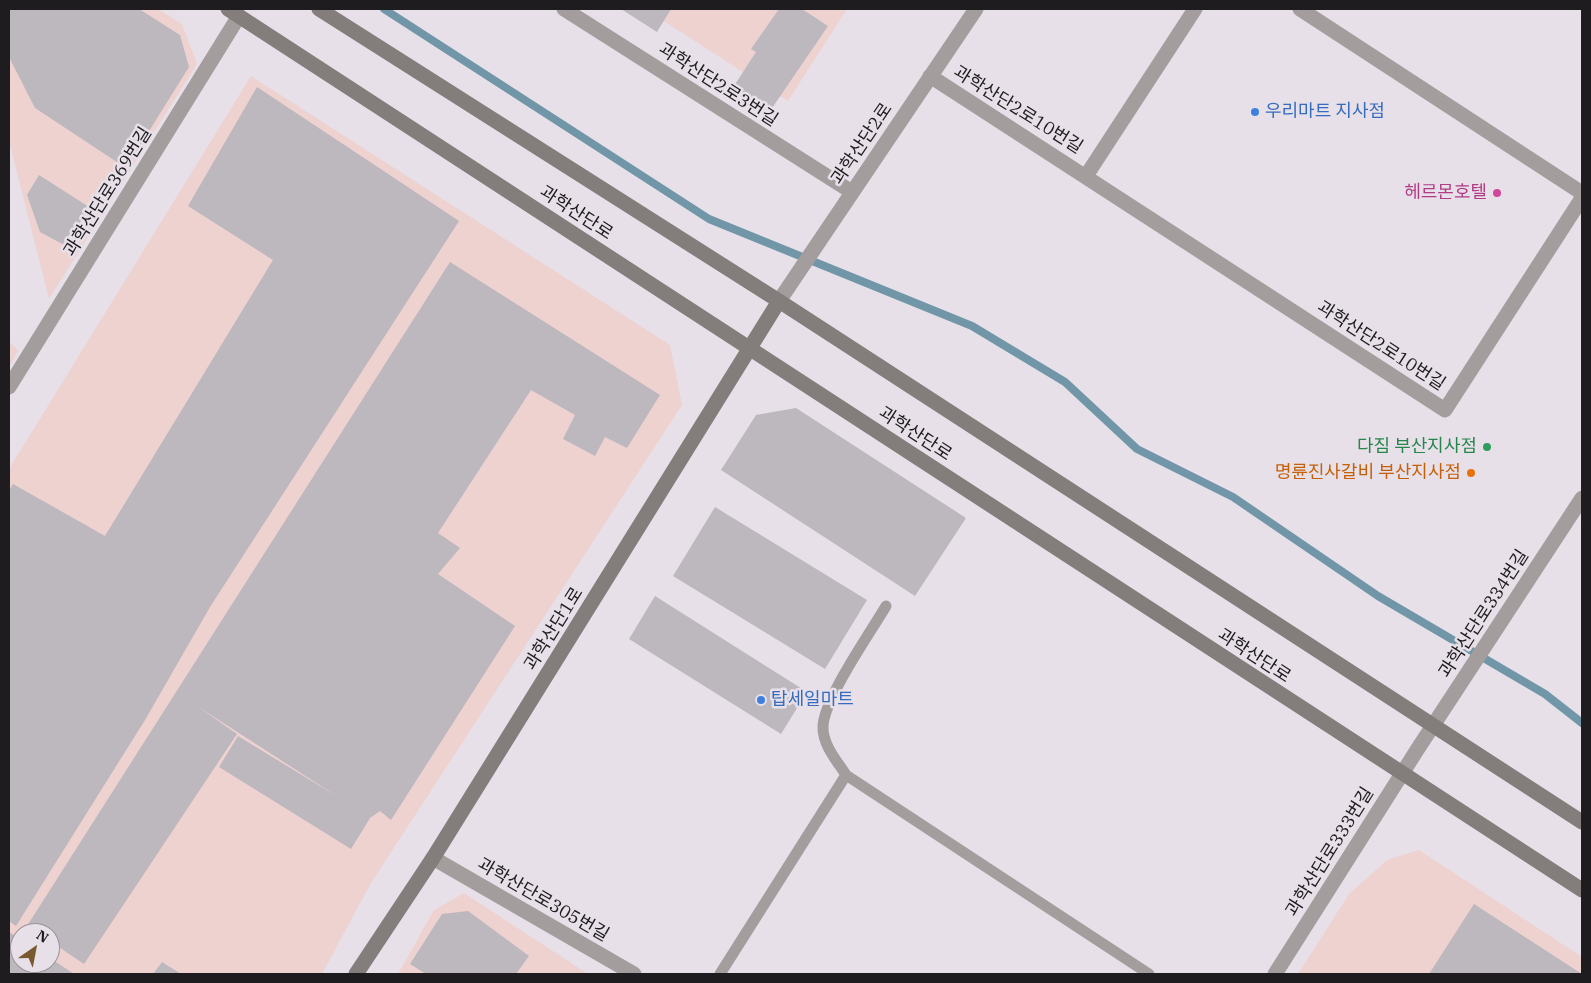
<!DOCTYPE html>
<html>
<head>
<meta charset="utf-8">
<style>
	body { margin:0 }
	#map { position:relative; width:1591px; height:983px; overflow:hidden; background:#e7e0e8; font-family:"IBM Plex Serif",serif }
	canvas { display:block }
	.frame { position:absolute; inset:0; border:10px solid #1e1c1e; pointer-events:none }
	.north { position:absolute; left:10px; top:923px; width:50px; height:50px; box-sizing:border-box; background:#e7e0e8; border:1px solid #979297; border-radius:50%; rotate:33deg; font-size:14px; font-weight:700; line-height:20px; text-align:center; color:#1e1c1e }
	.north::after { content:''; display:block; margin:auto; width:18px; height:22px; background:#7b5930; clip-path:polygon(50% 0,100% 100%,50% 72%,0 100%) }
</style>
</head>
<body>
<div id="map">
<canvas width="1591" height="983"></canvas>
<div class="frame"></div>
<div class="north">N</div>
</div>
<script>
const context = document.querySelector('canvas').getContext('2d');
context.lineJoin = 'round';
function fillPath(path, color) {
  context.fillStyle = color;
  context.fill(path, 'evenodd');
}
function strokePath(path, color, width, dash) {
  context.strokeStyle = color;
  context.lineWidth = width;
  context.lineCap = dash ? 'butt' : 'round';
  context.setLineDash(dash || []);
  context.stroke(path);
}
function drawText(font, color, halo, rows, align = 'center') {
  context.font = font + ' "IBM Plex Serif","Noto Sans KR",serif';
  context.lineWidth = 5;
  context.setLineDash([]);
  context.textBaseline = 'middle';
  context.strokeStyle = halo;
  context.fillStyle = color;
  for (const [text, x, y, turn = 0] of rows) {
    context.save();
    context.translate(x, y);
    context.rotate((+turn || 0) * Math.PI / 180);
    context.textAlign = isNaN(turn) ? turn : align;
    if (halo) context.strokeText(text, 0, 0);
    context.fillText(text, 0, 0);
    context.restore();
  }
}
const industrial = new Path2D(`
	M9,9H158L182,24L197,64L49,299L9,141Z
	M645,9H847L788,101Z
	M251,76L670,345L682,405L371,883L322,974H9V469ZM20,933H50V963H20Z
	M9,341L18,351L9,367Z
	M1419,850L1582,957V974H1298L1349,894L1387,860Z
	M464,893L588,974H398L434,910Z`);
const stream = new Path2D(`
	M384,9L709,219L972,326L1065,382L1137,449L1233,497L1378,596L1545,694L1582,723`);
const building = new Path2D(`
	M9,9H139L180,35L189,67L126,168L35,108L9,57Z
	M621,9H671L657,32Z
	M779,9H802L828,26L768,114L732,89L756,52L751,49Z
	M257,87L459,221L210,607L145,720L16,926L9,921V491L13,484L105,536L273,260L188,206Z
	M39,175L89,207L66,246L40,232L27,195Z
	M450,262L660,395L627,448L605,437L595,456L563,439L575,415L531,390L438,533L460,548L438,574L515,626L391,820L380,811L370,818L351,849L219,767L238,736L338,797L197,706L237,734L84,964L50,941V933H38L27,926Z
	M796,408L966,518L915,596L721,470L756,415Z
	M715,507L867,600L825,669L673,576Z
	M655,596L807,692L781,734L629,639Z
	M1474,904L1582,974H1429Z
	M468,911L529,956L516,974H426L410,964L442,914Z
	M9,932L20,939V963H50V958L74,974H9Z
	M162,962L181,974H153Z`);
const service = new Path2D(`
	M886,606C871,632 822,701 823,728C823,745 837,761 846,775L1149,974
	M720,974L846,775`);
const minor = new Path2D(`
	M564,9L852,192
	M1300,9L1582,193
	M930,76L1445,410L1582,198
	M1086,176L1195,9
	M779,301L976,9
	M9,387L239,16
	M433,858L634,974
	M1275,974L1417,750L1582,498`);
const secondary = new Path2D(`
	M228,9L1582,890
	M319,9L779,301L1582,822
	M356,974L433,858L779,301`);
const markers = [
	[1255,112,5,"#3f7fe0"],
	[1497,193,5,"#d1479c"],
	[1487,447,5,"#2e9e5b"],
	[1471,473,5,"#e8710a"],
	[761,700,5,"#3f7fe0"]
];
const streetNames = [
	["과학산단2로3번길",718,85,33],
	["과학산단2로10번길",1018,110,32],
	["과학산단2로",862,144,-56],
	["과학산단로369번길",108,192,-58],
	["과학산단로",576,213,33],
	["과학산단2로10번길",1381,346,33],
	["과학산단로",915,434,33],
	["과학산단로334번길",1484,614,-57],
	["과학산단1로",554,629,-58],
	["과학산단로",1254,656,33],
	["과학산단로333번길",1330,852,-58],
	["과학산단로305번길",543,900,30]
];
const shopNames = [
	["우리마트 지사점",1265,112],
	["탑세일마트",771,700]
];
const hotelNames = [
	["헤르몬호텔",1487,193]
];
const leisureNames = [
	["다짐 부산지사점",1477,447]
];
const foodNames = [
	["명륜진사갈비 부산지사점",1461,473]
];
fillPath(industrial, '#edd2d0');
strokePath(stream, '#7096a7', 8);
fillPath(building, '#bdb7be');
strokePath(service, '#a39e9d', 11);
strokePath(minor, '#a39e9d', 15);
strokePath(secondary, '#837d7b', 15);
for (const [x, y, r, color] of markers) {
  const dot = new Path2D();
  dot.arc(x, y, r, 0, 2 * Math.PI);
  context.fillStyle = color;
  context.fill(dot);
  strokePath(dot, '#e7e0e8', 2);
}
drawText('18px', '#1e1c1e', '#e7e0e8', streetNames);
drawText('18px', '#366cbe', '#e7e0e8', shopNames, 'left');
drawText('18px', '#b23c85', '#e7e0e8', hotelNames, 'right');
drawText('18px', '#27864d', '#e7e0e8', leisureNames, 'right');
drawText('18px', '#c56008', '#e7e0e8', foodNames, 'right');
</script>
</body>
</html>
